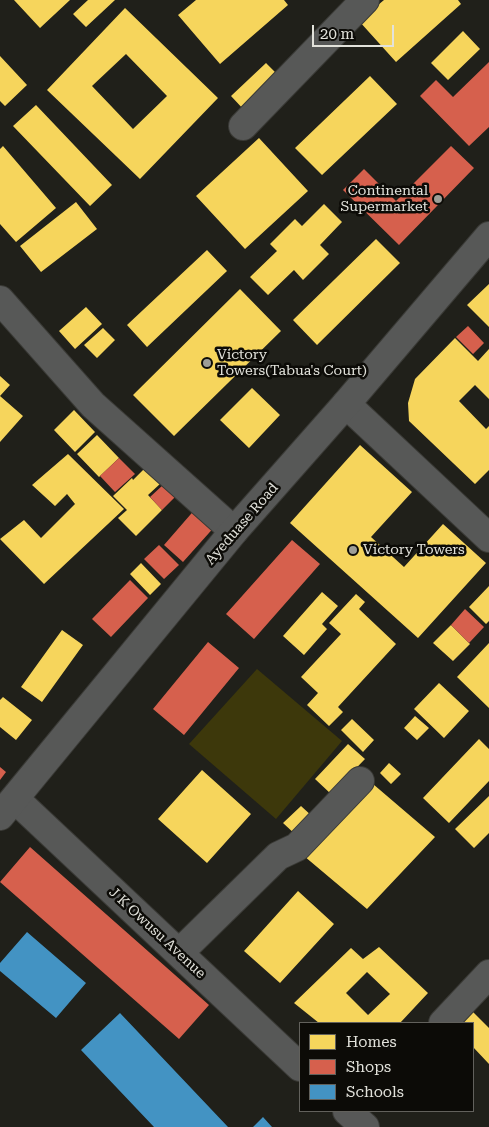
<!DOCTYPE html>
<html>
<head>
<meta charset="utf-8">
<style>
	body { margin:0 }
	#map { position:relative; width:489px; height:1127px; overflow:hidden; background:#20201a; font-family:"Roboto Serif",serif }
	canvas { display:block }
	.legend { position:absolute; left:299px; top:1022px; width:175px; height:90px; box-sizing:border-box; background:#0c0b07; border:1px solid #62615c; margin:0; padding:6px 9px; list-style:none; font-size:15px; color:#e2e2db }
	.legend li { display:flex; align-items:center; gap:10px; height:25px }
	.legend b { width:25px; border:1px solid #62615c }
	.scale { position:absolute; left:312px; top:25px; width:82px; height:22px; box-sizing:border-box; border:2px solid #e2e2db; border-top:0; padding-left:6px; font-size:15px; line-height:18px; white-space:nowrap; color:#e2e2db; -webkit-text-stroke:4px #0c0b07; paint-order:stroke }
</style>
</head>
<body>
<div id="map">
<canvas width="489" height="1127"></canvas>
<ul class="legend">
<li><b style="height:14px;background:#f6d55c"></b>Homes</li>
<li><b style="height:14px;background:#d6604d"></b>Shops</li>
<li><b style="height:14px;background:#4393c3"></b>Schools</li>
</ul>
<div class="scale">20 m</div>
</div>
<script>
const context = document.querySelector('canvas').getContext('2d');
context.lineJoin = 'round';
function fillPath(path, color) {
  context.fillStyle = color;
  context.fill(path, 'evenodd');
}
function strokePath(path, color, width, dash) {
  context.strokeStyle = color;
  context.lineWidth = width;
  context.lineCap = dash ? 'butt' : 'round';
  context.setLineDash(dash || []);
  context.stroke(path);
}
function drawText(font, color, halo, rows, align = 'center') {
  context.font = font + ' "Roboto Serif",serif';
  context.lineWidth = 5;
  context.setLineDash([]);
  context.textBaseline = 'middle';
  context.strokeStyle = halo;
  context.fillStyle = color;
  for (const [text, x, y, turn = 0] of rows) {
    context.save();
    context.translate(x, y);
    context.rotate((+turn || 0) * Math.PI / 180);
    context.textAlign = isNaN(turn) ? turn : align;
    if (halo) context.strokeText(text, 0, 0);
    context.fillText(text, 0, 0);
    context.restore();
  }
}
const green = new Path2D(`
	M257,669L342,741L276,819L189,744Z`);
const homes = new Path2D(`
	M14,0H70L40,28Z
	M88,0H115L86,27L73,14Z
	M196,0H284L288,5L220,64L178,15Z
	M384,0H458L461,4L396,62L359,21Z
	M125,8L218,98L140,179L47,90ZM126,54L167,96L133,129L92,86Z
	M463,31L480,49L448,80L431,63Z
	M0,56L27,85L5,106L0,101Z
	M266,63L281,78L245,111L231,96Z
	M370,76L397,104L322,175L295,148Z
	M36,105L112,185L90,206L13,126Z
	M259,138L308,191L245,249L196,196Z
	M3,146L56,208L16,242L0,224V149Z
	M76,202L97,229L41,272L20,246Z
	M324,204L342,222L320,245L329,254L303,280L294,270L268,295L250,277L277,251L270,244L295,219L302,226Z
	M376,239L400,263L317,345L293,320Z
	M207,250L227,271L147,347L127,325Z
	M489,284V327L467,305Z
	M240,289L281,331L174,436L133,395Z
	M86,307L102,324L75,349L59,331Z
	M103,328L115,340L97,358L84,345Z
	M455,338L478,361L489,349V399L475,385L459,401L486,429L489,426V470L475,484L409,421L408,403L415,379Z
	M0,376L10,385L0,396L23,416L0,442Z
	M252,388L280,415L249,448L220,420Z
	M74,410L95,432L75,452L54,430Z
	M97,435L119,458L99,477L77,454Z
	M360,445L412,492L371,537L404,567L443,524L486,563L418,638L290,523Z
	M68,454L124,509L44,584L0,539L24,520L41,538L75,504L67,494L55,506L32,485Z
	M146,467L161,483L148,495L162,510L136,536L118,518L127,510L113,496L132,478L133,480Z
	M141,563L161,584L150,595L130,574Z
	M489,586V621L486,624L469,607Z
	M322,592L338,606L322,624L327,629L304,655L283,636Z
	M356,594L365,602L359,609L396,644L338,707L343,712L329,726L307,705L318,693L301,677L341,634L329,623Z
	M451,625L470,644L453,661L433,643Z
	M62,630L83,645L42,702L21,687Z
	M489,643V708L457,677Z
	M439,683L469,711L444,738L414,709Z
	M3,697L32,720L16,740L0,727V700Z
	M415,716L429,728L417,740L404,728Z
	M352,719L374,740L363,752L341,730Z
	M479,739L489,749V781L449,823L423,798Z
	M348,744L365,759L331,794L315,779Z
	M389,763L401,774L391,784L380,773Z
	M202,770L251,814L207,863L158,819Z
	M373,784L435,837L367,909L304,856Z
	M489,796V833L474,848L455,829Z
	M301,806L313,817L296,835L283,823Z
	M298,891L334,924L280,983L244,951Z
	M379,947L428,993L400,1023H319L294,1003L351,948L363,959ZM367,972L390,994L368,1015L346,993Z
	M472,1011L489,1028V1064L473,1047V1023H460Z`);
const shops = new Path2D(`
	M489,62V127L469,146L420,96L436,80L453,97Z
	M451,146L474,168L399,245L343,190L364,169L396,201Z
	M468,326L484,343L473,354L456,337Z
	M119,458L135,474L115,492L100,476Z
	M163,485L175,497L162,510L150,497Z
	M197,507L217,524L183,562L164,545Z
	M292,540L320,564L254,639L226,614Z
	M159,545L179,565L164,579L144,559Z
	M130,580L148,598L111,637L92,619Z
	M465,609L484,627L469,643L451,625Z
	M208,642L239,668L184,735L153,709Z
	M0,767L6,772L0,780Z
	M30,847L209,1005L179,1039L0,882Z`);
const schools = new Path2D(`
	M27,932L86,983L56,1018L0,971V963Z
	M120,1013L228,1127H154L81,1050Z
	M263,1117L272,1127H253Z`);
const minor = new Path2D(`
	M243,126L365,0
	M0,300L93,405L234,531
	M346,404L489,538
	M15,799L300,1067
	M179,953L278,856L297,847L360,781
	M443,1023L489,974
	M347,1111L365,1127`);
const tertiary = new Path2D(`
	M0,816L234,531L346,404L489,236`);
const markers = [
	[438,199,5,"#9e9e97"],
	[207,363,5,"#9e9e97"],
	[353,550,5,"#9e9e97"]
];
const poiNames = [
	["Continental",428,191,"right"],
	["Supermarket",428,207,"right"],
	["Victory",217,355],
	["Towers(Tabua's Court)",217,371],
	["Victory Towers",363,550]
];
const streetNames = [
	["Ayeduase Road",242,524,-49],
	["J K Owusu Avenue",157,933,43]
];
fillPath(green, '#3d380b');
fillPath(homes, '#f6d55c');
fillPath(shops, '#d6604d');
fillPath(schools, '#4393c3');
strokePath(minor, '#3a3a36', 30);
strokePath(tertiary, '#3a3a36', 30);
strokePath(minor, '#575857', 28);
strokePath(tertiary, '#575857', 28);
for (const [x, y, r, color] of markers) {
  const dot = new Path2D();
  dot.arc(x, y, r, 0, 2 * Math.PI);
  context.fillStyle = color;
  context.fill(dot);
  strokePath(dot, '#0c0b07', 2);
}
drawText('14px', '#e2e2db', '#0c0b07', poiNames, 'left');
drawText('14px', '#e2e2db', '#0c0b07', streetNames);
</script>
</body>
</html>
